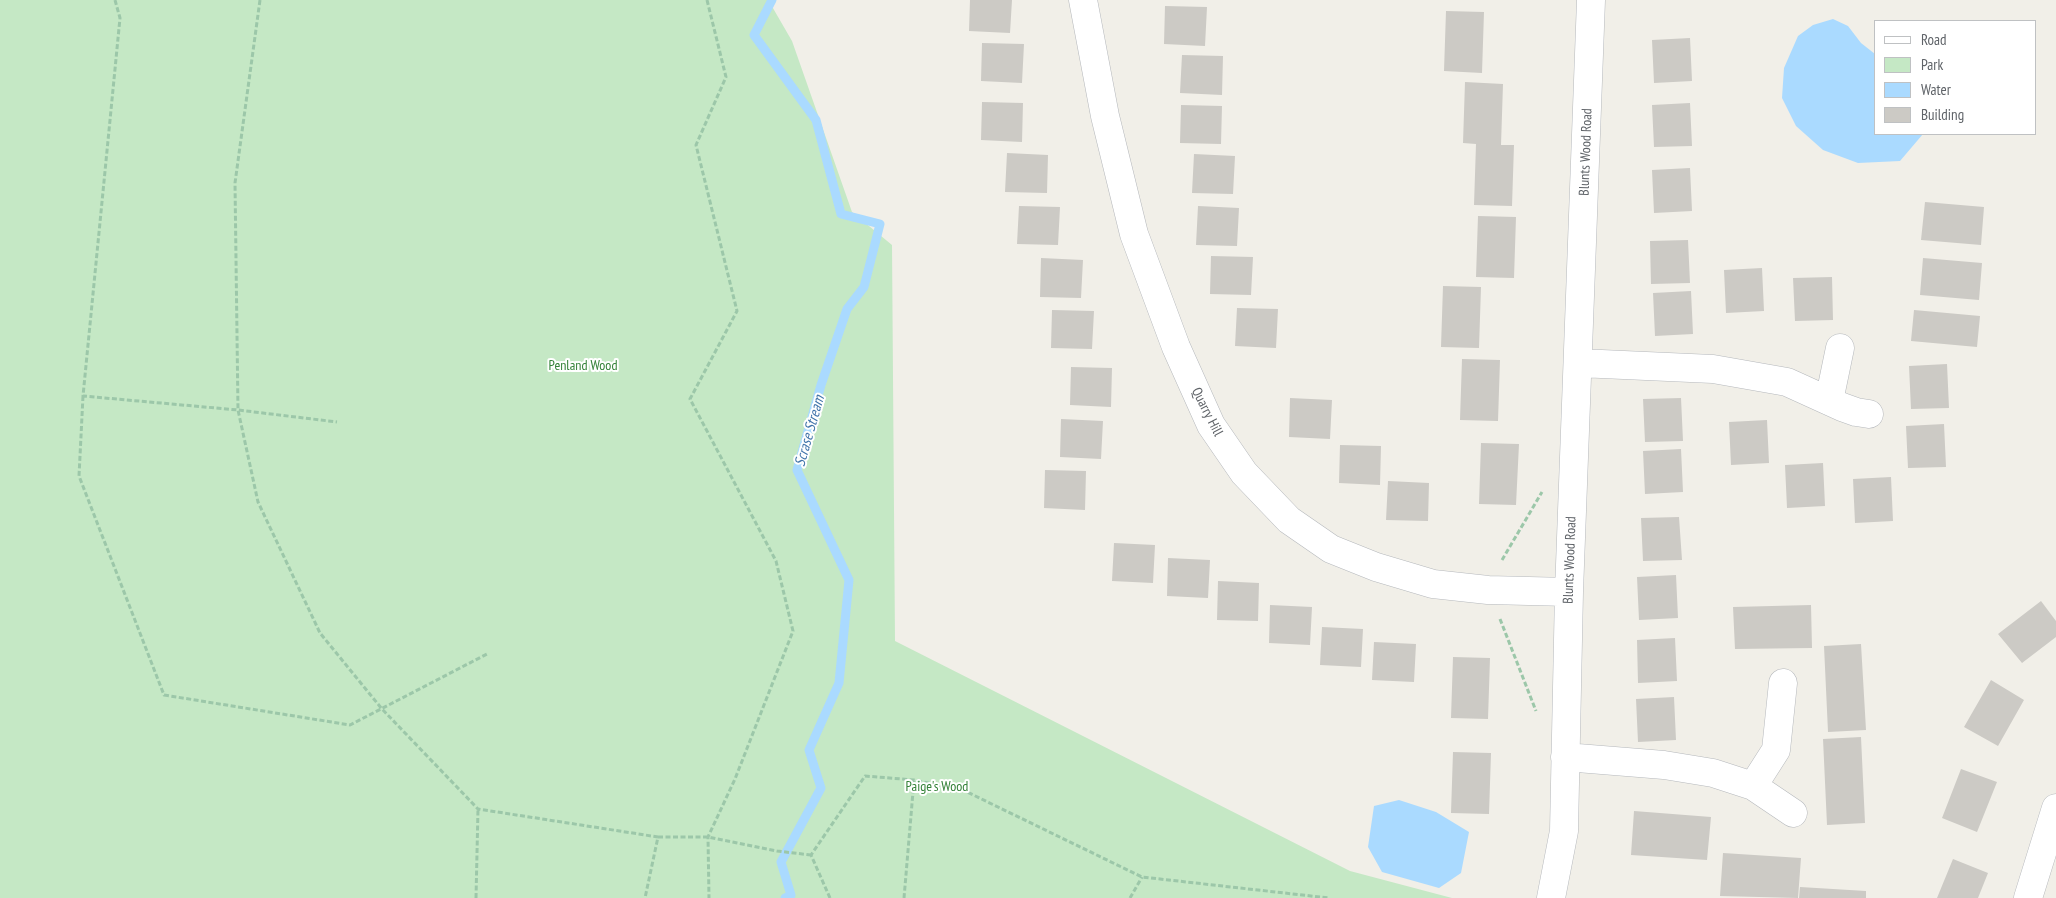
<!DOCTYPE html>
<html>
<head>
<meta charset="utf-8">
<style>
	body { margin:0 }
	#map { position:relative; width:2056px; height:898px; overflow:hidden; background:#f1efe8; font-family:"PT Sans Narrow",sans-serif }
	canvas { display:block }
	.legend { position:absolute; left:1874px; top:20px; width:162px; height:115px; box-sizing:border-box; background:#fff; border:1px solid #bfc1c3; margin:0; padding:6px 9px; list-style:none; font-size:15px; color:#5f6368 }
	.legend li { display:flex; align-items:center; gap:10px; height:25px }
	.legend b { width:25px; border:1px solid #bfc1c3 }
</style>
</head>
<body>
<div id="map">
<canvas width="2056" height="898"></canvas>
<ul class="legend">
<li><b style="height:6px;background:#fff"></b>Road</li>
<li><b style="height:14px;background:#c5e8c5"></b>Park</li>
<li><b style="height:14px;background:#aadaff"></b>Water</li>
<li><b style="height:14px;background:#cccac5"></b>Building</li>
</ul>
</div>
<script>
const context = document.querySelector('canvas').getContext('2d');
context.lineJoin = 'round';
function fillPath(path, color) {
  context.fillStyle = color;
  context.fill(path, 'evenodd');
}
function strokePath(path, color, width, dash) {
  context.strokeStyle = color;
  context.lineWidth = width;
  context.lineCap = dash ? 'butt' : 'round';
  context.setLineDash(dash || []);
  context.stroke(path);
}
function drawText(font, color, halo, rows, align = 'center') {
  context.font = font + ' "PT Sans Narrow",sans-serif';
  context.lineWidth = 4;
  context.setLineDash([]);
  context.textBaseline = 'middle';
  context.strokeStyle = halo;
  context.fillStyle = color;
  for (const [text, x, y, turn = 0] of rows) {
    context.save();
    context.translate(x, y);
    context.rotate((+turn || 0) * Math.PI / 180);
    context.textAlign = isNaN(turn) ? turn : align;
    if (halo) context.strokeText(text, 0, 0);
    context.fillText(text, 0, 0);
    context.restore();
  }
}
const green = new Path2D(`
	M0,0H771L770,3L792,41L852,212L892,245L895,641L1350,871L1452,898H0Z`);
const water = new Path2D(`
	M1833,19L1848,26L1861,43L1875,54V134H1923L1900,161L1858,163L1823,150L1796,126L1782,98L1784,68L1798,36L1813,25Z
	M1399,800L1436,812L1469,832L1461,873L1439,888L1382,872L1368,847L1374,806Z`);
const stream = new Path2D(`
	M772,0L754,35L816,120L841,214L880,224L864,287L847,309L821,385L797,470L849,580L839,683L809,750L821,788L781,862L791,895L785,898`);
const building = new Path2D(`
	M970,0H1012L1010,33L969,31Z
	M1165,6L1207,7L1205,46L1164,44Z
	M1446,11L1484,12L1482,73L1444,71Z
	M1690,38L1692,81L1654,83L1652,40Z
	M982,43L1024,44L1022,83L981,81Z
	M1182,55L1223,56L1222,95L1180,93Z
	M1465,82L1503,84L1501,145H1514L1512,206L1474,205L1476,144L1463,143Z
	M982,102L1023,103L1022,142L981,140Z
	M1690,103L1692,146L1654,147L1652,105Z
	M1181,105L1222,106L1221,144L1180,143Z
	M1007,153L1048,155L1047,193L1005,192Z
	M1194,154L1235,156L1233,194L1192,193Z
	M1690,168L1692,211L1654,213L1652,170Z
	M1925,202L1984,207L1981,245L1921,240Z
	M1019,206L1060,207L1058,245L1017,244Z
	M1198,206L1239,208L1237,246L1196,245Z
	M1478,216L1516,217L1514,278L1476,277Z
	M1688,240L1690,283L1651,284L1650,241Z
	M1211,256L1253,257L1251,295L1210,294Z
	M1041,258L1083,260L1081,298L1040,297Z
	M1923,258L1982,263L1979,300L1920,295Z
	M1762,268L1764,311L1726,313L1724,270Z
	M1832,277L1833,320L1795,321L1793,278Z
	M1443,286L1481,287L1479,348L1441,347Z
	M1691,291L1693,334L1655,336L1653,293Z
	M1237,308L1278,309L1276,348L1235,346Z
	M1052,310L1094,311L1092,349L1051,348Z
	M1914,310L1980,316L1977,347L1911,341Z
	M1462,359L1500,360L1498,421L1460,420Z
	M1947,364L1949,408L1911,409L1909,366Z
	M1071,367L1112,368L1111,407L1070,405Z
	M1290,398L1332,400L1330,439L1289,437Z
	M1681,398L1683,441L1645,442L1643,399Z
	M1061,419L1103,421L1101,459L1060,457Z
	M1767,420L1769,463L1731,465L1729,422Z
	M1944,424L1946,467L1908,468L1906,426Z
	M1481,443L1519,444L1516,505L1479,504Z
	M1340,445L1381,446L1380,485L1339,483Z
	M1681,449L1683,492L1645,494L1643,451Z
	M1823,463L1825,506L1787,508L1785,465Z
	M1045,470L1086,471L1085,510L1044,508Z
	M1891,477L1893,521L1855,523L1853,479Z
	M1388,481L1429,483L1428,521L1386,520Z
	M1679,517L1682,560L1643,561L1641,518Z
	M1114,543L1155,545L1153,583L1112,581Z
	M1168,558L1210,560L1208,598L1167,596Z
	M1676,575L1678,618L1639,620L1637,577Z
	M1218,581L1259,583L1258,621L1217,620Z
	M2041,601L2056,621V637L2022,663L1998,634Z
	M1270,605L1312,607L1310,645L1269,643Z
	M1811,605L1812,648L1735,649L1733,607Z
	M1322,627L1363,629L1361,667L1320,665Z
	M1675,638L1677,681L1638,683L1637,640Z
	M1374,642L1416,644L1414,682L1372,680Z
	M1861,644L1866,730L1828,732L1824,646Z
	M1453,657L1490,658L1488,719L1451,718Z
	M1991,680L2024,700L1998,746L1964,727Z
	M1674,697L1676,740L1638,742L1636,699Z
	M1861,737L1865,823L1827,825L1823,739Z
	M1453,752L1491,753L1489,814L1451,813Z
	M1961,769L1997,782L1977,832L1942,818Z
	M1634,811L1711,817L1707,860L1631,855Z
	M1723,853L1801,858L1798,898L1720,896Z
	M1953,859L1988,873L1978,898H1937Z
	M1800,887L1866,891V898H1799Z`);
const path = new Path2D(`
	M115,0L120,18L83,396L238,410L337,422
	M260,0L235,183L238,410L258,502L320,633L382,709L478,809L658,837L645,898
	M707,0L726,77L696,145L737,311L690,399L776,561L793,631L735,779L708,837L709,898
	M83,396L79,476L164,695L350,725L487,654
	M1502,560L1542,492
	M1500,619L1536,711
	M658,837H708L777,851L811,855
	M476,898L478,809
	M830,898L811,855L865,776L914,780L963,790L1142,877L1329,898
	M904,898L914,780
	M1130,898L1142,877`);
const minor = new Path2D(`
	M1083,0L1105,116L1134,234L1176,347L1211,425L1244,473L1289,520L1331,549L1376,567L1433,584L1488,590L1569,592
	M1579,363L1713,369L1787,382L1842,407L1856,412L1869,414
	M1829,401L1840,348
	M1783,683L1776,750L1753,786L1793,813
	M1565,757L1664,765L1713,773L1753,786
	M1551,898L1564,831L1569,592L1591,0
	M2028,898L2056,808`);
const streetNames = [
	["Blunts Wood Road",1586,152,-88],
	["Quarry Hill",1207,412,63],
	["Blunts Wood Road",1570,560,-88]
];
const parkNames = [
	["Penland Wood",583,366],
	["Paige's Wood",937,787]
];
const waterNames = [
	["Scrase Stream",810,431,-74]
];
fillPath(green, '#c5e8c5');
fillPath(water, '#aadaff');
strokePath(stream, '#aadaff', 9);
fillPath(building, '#cccac5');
strokePath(minor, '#b5b8bc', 29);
strokePath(path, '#9cc7a9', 3, [5, 2.5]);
strokePath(minor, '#fff', 28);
drawText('14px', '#5f6368', '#fff', streetNames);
drawText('14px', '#348238', '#fff', parkNames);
drawText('italic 15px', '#4174aa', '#fff', waterNames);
</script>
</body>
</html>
